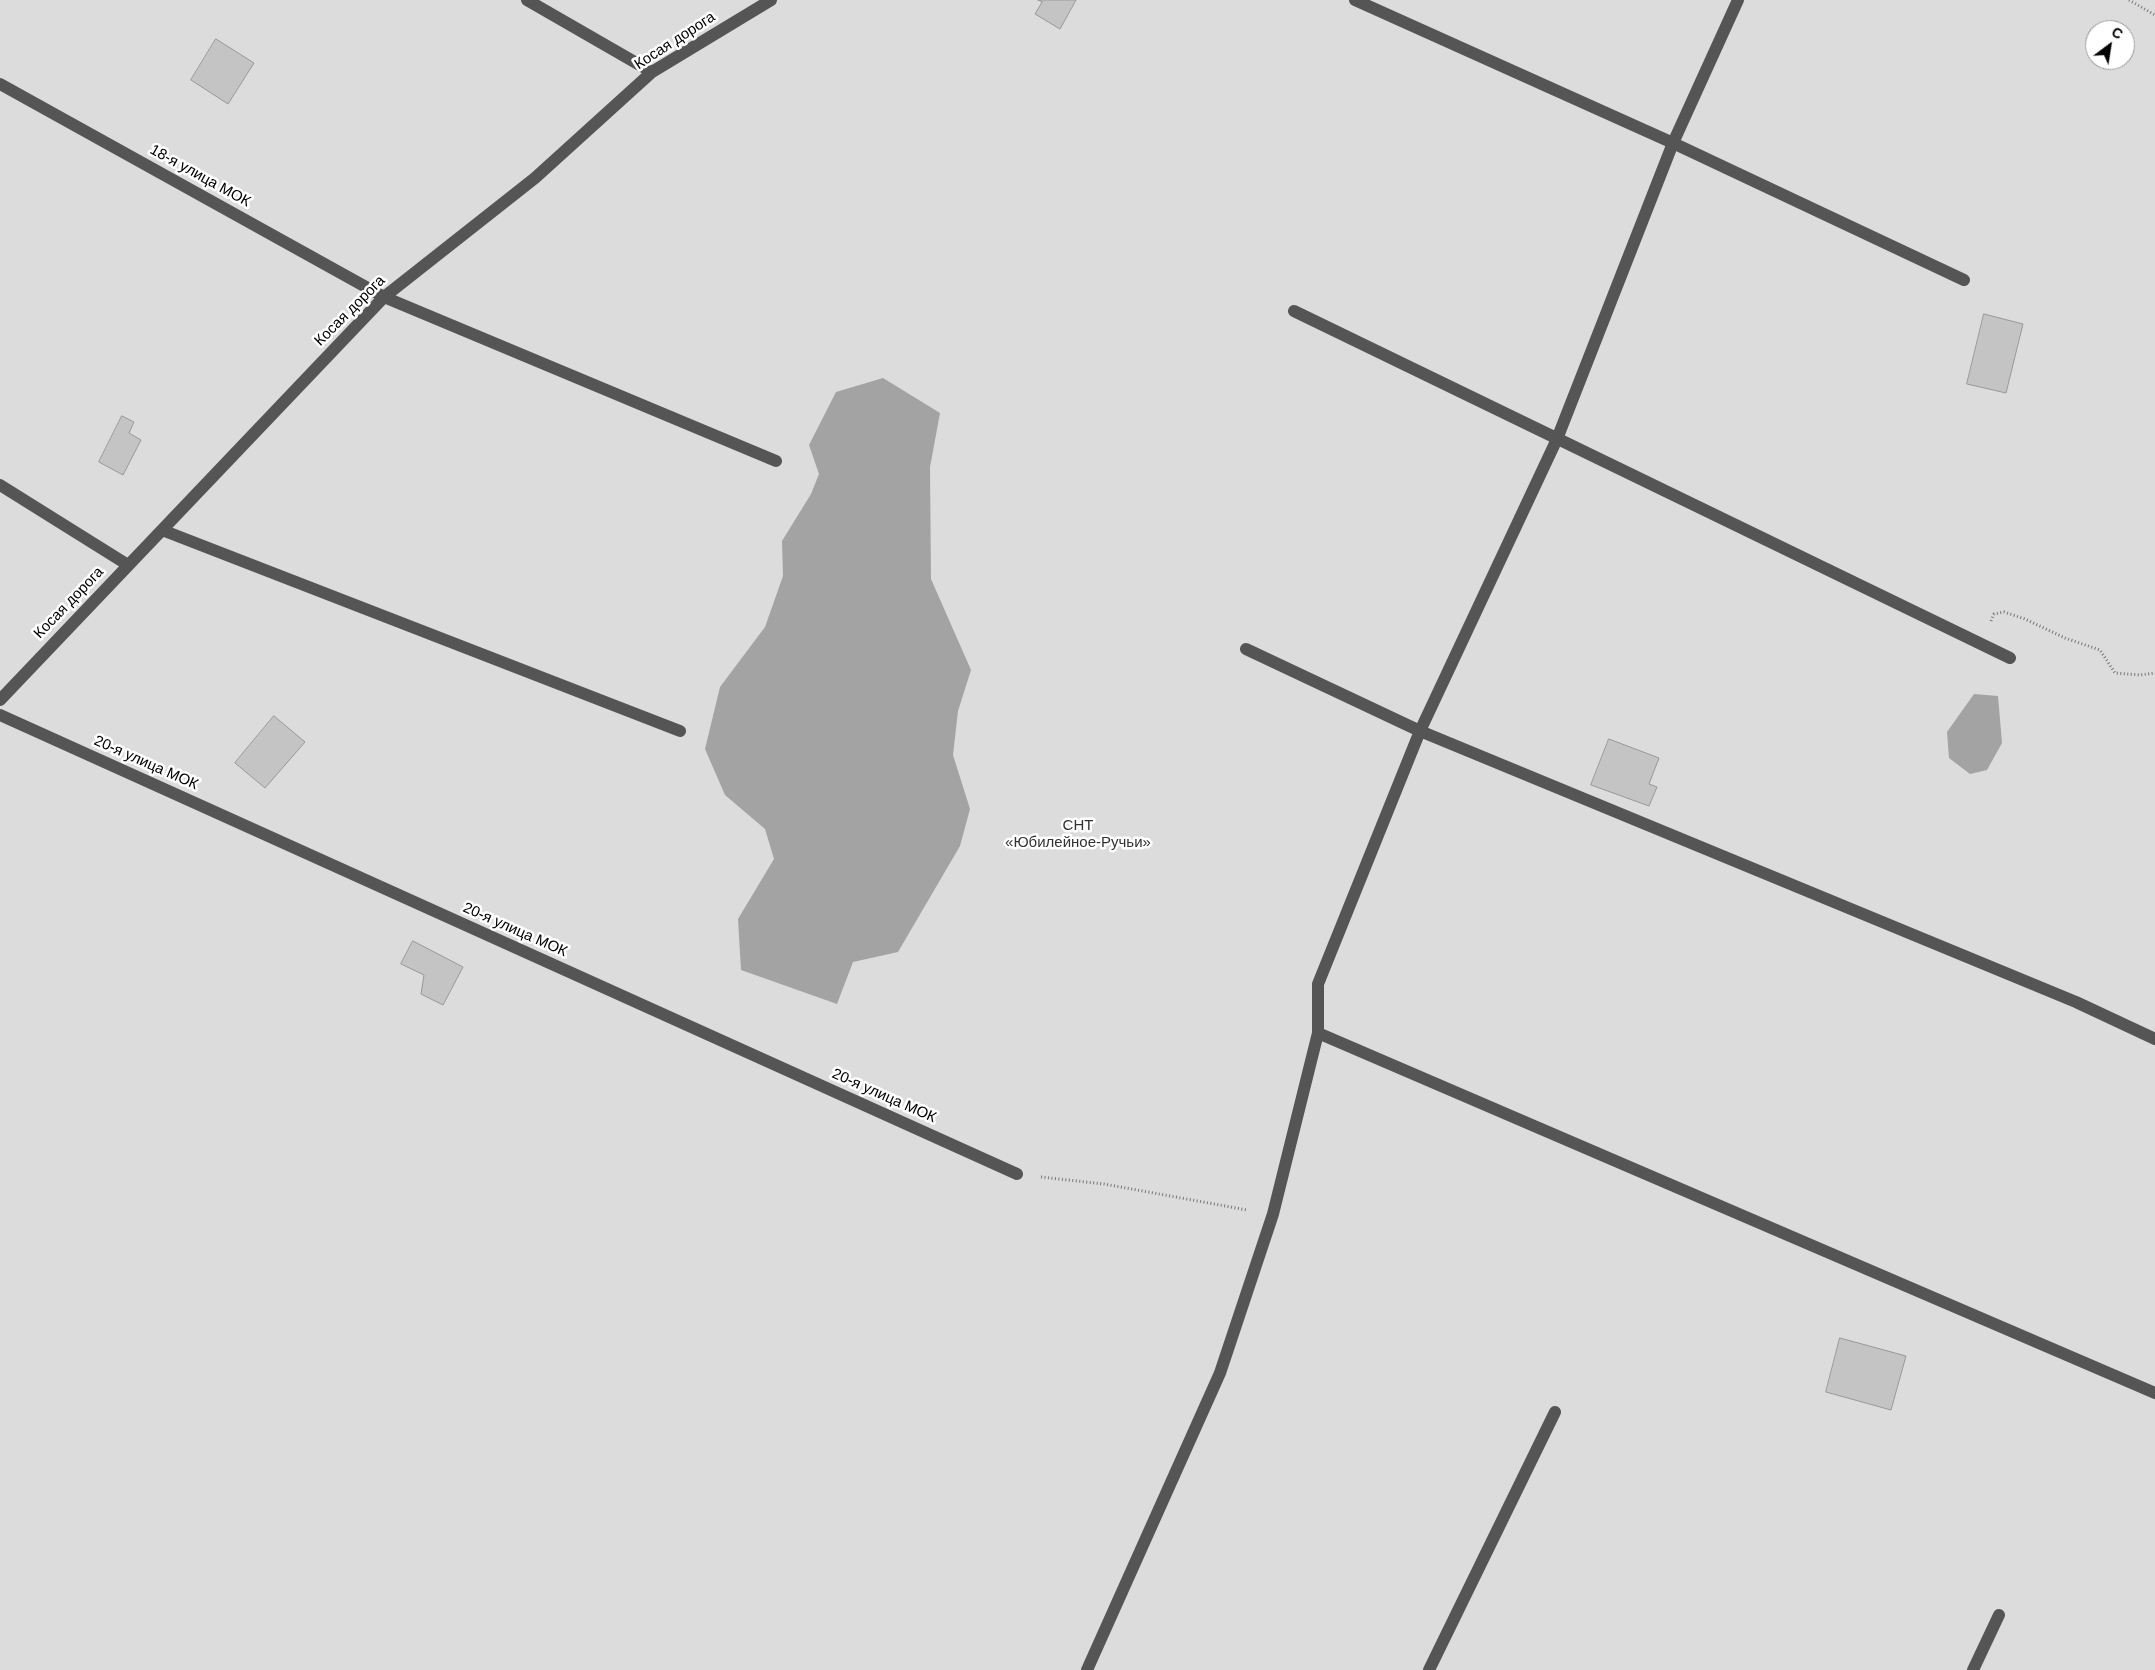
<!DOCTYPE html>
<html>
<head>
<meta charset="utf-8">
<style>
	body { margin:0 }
	#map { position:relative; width:2155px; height:1670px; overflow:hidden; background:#fff; font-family:Helvetica,sans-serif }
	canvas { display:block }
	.north { position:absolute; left:2085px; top:20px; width:50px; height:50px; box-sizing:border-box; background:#fff; border:1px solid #999; border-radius:50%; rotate:31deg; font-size:14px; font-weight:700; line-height:20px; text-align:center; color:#000 }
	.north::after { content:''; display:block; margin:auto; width:18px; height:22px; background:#000; clip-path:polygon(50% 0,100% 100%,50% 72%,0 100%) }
</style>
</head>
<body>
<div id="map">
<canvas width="2155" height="1670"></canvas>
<div class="north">С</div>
</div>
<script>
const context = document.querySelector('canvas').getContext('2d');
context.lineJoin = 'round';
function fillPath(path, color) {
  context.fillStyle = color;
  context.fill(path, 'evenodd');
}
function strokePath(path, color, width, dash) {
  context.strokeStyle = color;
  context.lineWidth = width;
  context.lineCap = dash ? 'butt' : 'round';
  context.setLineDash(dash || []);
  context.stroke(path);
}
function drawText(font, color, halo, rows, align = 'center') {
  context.font = font + ' Helvetica,sans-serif';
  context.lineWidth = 5;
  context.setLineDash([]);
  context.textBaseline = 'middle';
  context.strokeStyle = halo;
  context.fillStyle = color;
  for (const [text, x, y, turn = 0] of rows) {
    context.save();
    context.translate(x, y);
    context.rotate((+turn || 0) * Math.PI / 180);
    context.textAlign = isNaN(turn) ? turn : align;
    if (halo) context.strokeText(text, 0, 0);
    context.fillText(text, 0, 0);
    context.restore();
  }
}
const green = new Path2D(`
	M0,0H2155V1670H0ZM2095,30H2125V60H2095Z`);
const water = new Path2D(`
	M883,378L940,413L930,467L931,579L971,670L958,711L953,755L970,809L960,846L898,952L853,962L837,1004L741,970L738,919L774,859L765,829L725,795L705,749L720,687L765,627L783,576L782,541L811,494L819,474L809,445L836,392Z
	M1974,694L1998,696L2002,743L1987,770L1970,774L1949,758L1947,732Z`);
const building = new Path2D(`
	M1038,0H1076L1060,29L1035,14L1042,2Z
	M216,39L254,63L228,104L191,80Z
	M1984,314L2023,324L2006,393L1967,384Z
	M122,416L134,422L129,433L141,440L123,475L99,462Z
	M274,716L305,742L265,788L235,763Z
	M1609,739L1659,758L1649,784L1657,787L1649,806L1591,785Z
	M413,941L463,967L443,1005L421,994L424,975L401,964Z
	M1840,1338L1906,1356L1891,1410L1826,1392Z`);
const path = new Path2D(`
	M2129,0L2155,15
	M1991,621L1994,614L2004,612L2025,619L2065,638L2100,650L2115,673L2140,675L2155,673
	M1041,1177L1104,1184L1247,1210`);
const minor = new Path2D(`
	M527,0L652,72
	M1355,0L1673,143L1964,280
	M0,84L384,297L776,461
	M1294,311L2010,658
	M0,485L128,565
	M162,530L680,731
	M1246,649L1420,731L2076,1002L2155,1039
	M0,700L384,297L535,178L652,72L771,0
	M0,715L1017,1174
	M1318,1033L2155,1393
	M1087,1670L1220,1373L1273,1214L1318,1033V984L1420,731L1557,439L1673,143L1738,0
	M1429,1670L1555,1412
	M1973,1670L1999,1615`);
const streetNames = [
	["Косая дорога",675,41,-33],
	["18-я улица МОК",200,176,29],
	["Косая дорога",350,311,-45],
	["Косая дорога",69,603,-46],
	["20-я улица МОК",146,763,24],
	["20-я улица МОК",515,930,24],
	["20-я улица МОК",884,1096,24]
];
const parkNames = [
	["СНТ",1078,826],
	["«Юбилейное-Ручьи»",1078,843]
];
fillPath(green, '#dcdcdc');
fillPath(water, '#a3a3a3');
fillPath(building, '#c4c4c4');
strokePath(building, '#999', 1);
strokePath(path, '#777', 3, [1, 2.5]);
strokePath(minor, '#555', 12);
drawText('15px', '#000', '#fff', streetNames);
drawText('15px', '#333', '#fff', parkNames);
</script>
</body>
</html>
